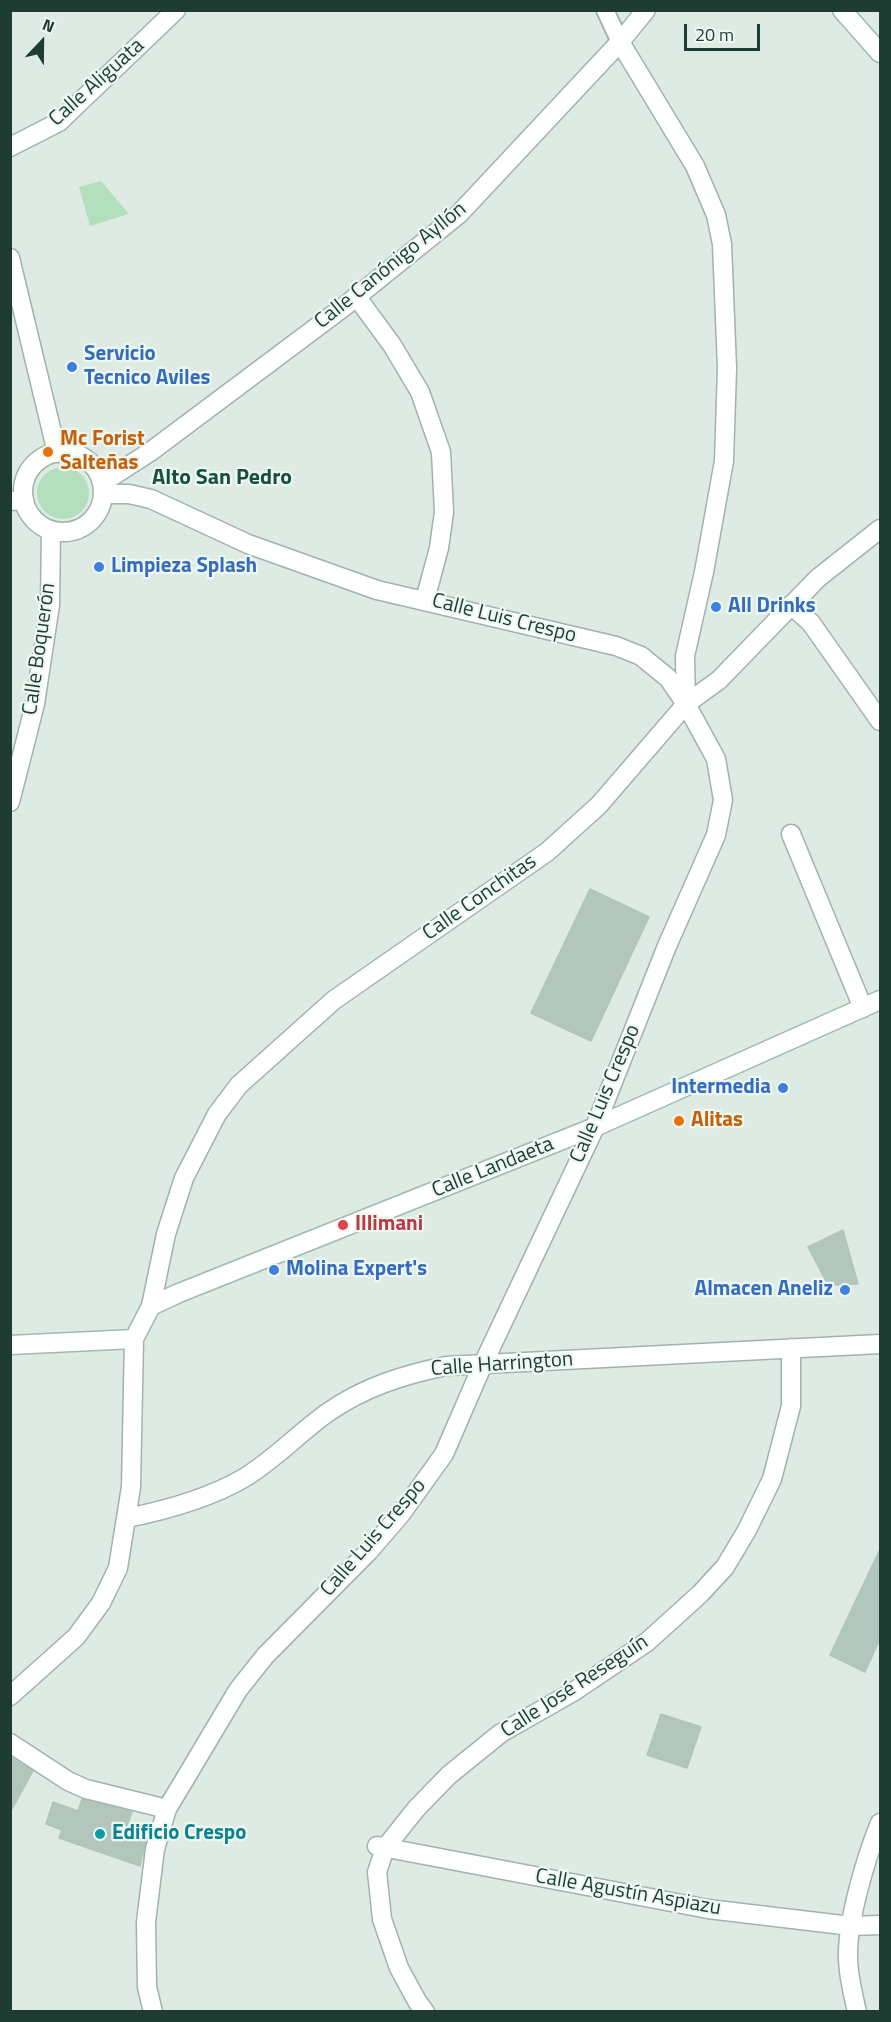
<!DOCTYPE html>
<html>
<head>
<meta charset="utf-8">
<style>
	body { margin:0 }
	#map { position:relative; width:891px; height:2022px; overflow:hidden; background:#deebe4; font-family:"Titillium Web",sans-serif }
	canvas { display:block }
	.frame { position:absolute; inset:0; border:12px solid #1e3c32; pointer-events:none }
	.north { position:absolute; left:12px; top:12px; width:60px; height:60px; -webkit-text-stroke:4px #eef8f2; paint-order:stroke; rotate:22deg; font-size:16px; font-weight:700; line-height:24px; text-align:center; color:#1e3c32 }
	.north::after { content:''; display:block; margin:auto; width:21px; height:27px; background:#1e3c32; clip-path:polygon(50% 0,100% 100%,50% 72%,0 100%) }
	.scale { position:absolute; left:684px; top:24px; width:76px; height:27px; box-sizing:border-box; border:3px solid #1e3c32; border-top:0; padding-left:8px; font-size:18px; line-height:21px; white-space:nowrap; color:#1e3c32; -webkit-text-stroke:4px #eef8f2; paint-order:stroke }
</style>
</head>
<body>
<div id="map">
<canvas width="891" height="2022"></canvas>
<div class="frame"></div>
<div class="north">N</div>
<div class="scale">20 m</div>
</div>
<script>
const context = document.querySelector('canvas').getContext('2d');
context.lineJoin = 'round';
function fillPath(path, color) {
  context.fillStyle = color;
  context.fill(path, 'evenodd');
}
function strokePath(path, color, width, dash) {
  context.strokeStyle = color;
  context.lineWidth = width;
  context.lineCap = dash ? 'butt' : 'round';
  context.setLineDash(dash || []);
  context.stroke(path);
}
function drawText(font, color, halo, rows, align = 'center') {
  context.font = font + ' "Titillium Web",sans-serif';
  context.lineWidth = 4.5;
  context.setLineDash([]);
  context.textBaseline = 'middle';
  context.strokeStyle = halo;
  context.fillStyle = color;
  for (const [text, x, y, turn = 0] of rows) {
    context.save();
    context.translate(x, y);
    context.rotate((+turn || 0) * Math.PI / 180);
    context.textAlign = isNaN(turn) ? turn : align;
    if (halo) context.strokeText(text, 0, 0);
    context.fillText(text, 0, 0);
    context.restore();
  }
}
const green = new Path2D(`
	M101,181L129,214L90,226L79,187Z
	M37 493a26 26 0 1 1 52 0a26 26 0 1 1-52 0Z`);
const building = new Path2D(`
	M590,889L649,917L591,1041L531,1013Z
	M843,1230L858,1284L828,1285L808,1247Z
	M880,1549V1639L865,1672L830,1655Z
	M661,1714L701,1727L687,1768L647,1755Z
	M10,1757L33,1771L10,1813Z
	M82,1799L132,1812L126,1829L147,1836L140,1866L59,1838L62,1830L46,1824L53,1802L78,1811Z`);
const pedestrian = new Path2D(`
	M605,10L620,42`);
const minor = new Path2D(`
	M620,42L695,166L716,215L722,244L727,368L724,461L704,572L685,656L686,704
	M10,147L59,122L176,10
	M356,296L392,345L420,392L441,452L444,512L439,548L425,600
	M102,483L150,452L345,306L459,214L620,42L646,10
	M103,494H129L151,499L248,544L377,590L616,646L641,656L668,678L686,704L716,759L723,800L716,835L667,946L595,1127L483,1364L444,1454L401,1514L369,1551L265,1656L238,1690L167,1809L155,1849L146,1922L147,1987L153,2012
	M10,501L24,500
	M791,605L811,623L880,721
	M791,834L863,1008
	M151,1306L166,1234L184,1178L217,1114L239,1085L334,1000L547,852L599,805L686,704L719,680L818,578L880,529
	M127,1518C167,1510 208,1499 244,1478C274,1460 299,1433 327,1413C364,1387 403,1375 446,1366L880,1344
	M10,1696L76,1637L101,1603L118,1568L131,1487L134,1339
	M10,1743L68,1781L86,1789L167,1809
	M377,1846L708,1909L851,1926L880,1925
	M425,2012L417,2001L399,1968L382,1919L377,1872L385,1848L416,1809L449,1775L501,1733L573,1692L647,1642L700,1594L725,1567L747,1530L772,1479L791,1406V1348
	M857,2012C853,1994 848,1975 848,1957C847,1921 866,1857 880,1823`);
const tertiary = new Path2D(`
	M10,258L57,453
	M23 492a40 40 0 1 1 80 0a40 40 0 1 1-80 0Z
	M10,802L35,704L50,605L51,530`);
const secondary = new Path2D(`
	M842,10L880,53
	M10,1345L134,1339L151,1306L179,1293L595,1127L880,1000`);
const markers = [
	[72,367,6,"#3f7fe0"],
	[48,452,6,"#e8710a"],
	[99,567,6,"#3f7fe0"],
	[716,607,6,"#3f7fe0"],
	[783,1088,6,"#3f7fe0"],
	[679,1121,6,"#e8710a"],
	[343,1225,6,"#e0444e"],
	[274,1270,6,"#3f7fe0"],
	[845,1290,6,"#3f7fe0"],
	[100,1834,6,"#0f9aa8"]
];
const streetNames = [
	["Calle Aliguata",97,83,-42],
	["Calle Canónigo Ayllón",391,266,-39],
	["Calle Luis Crespo",504,619,14],
	["Calle Boquerón",40,649,-82],
	["Calle Conchitas",480,898,-35],
	["Calle Luis Crespo",606,1094,-67],
	["Calle Landaeta",493,1168,-22],
	["Calle Harrington",502,1365,-4],
	["Calle Luis Crespo",374,1538,-49],
	["Calle José Reseguín",575,1687,-33],
	["Calle Agustín Aspiazu",628,1893,10]
];
const shopNames = [
	["Servicio",84,355],
	["Tecnico Aviles",84,379],
	["Limpieza Splash",111,567],
	["All Drinks",728,607],
	["Intermedia",771,1088,"right"],
	["Molina Expert's",286,1270],
	["Almacen Aneliz",833,1290,"right"]
];
const foodNames = [
	["Mc Forist",60,440],
	["Salteñas",60,464],
	["Alitas",691,1121]
];
const healthNames = [
	["Illimani",355,1225]
];
const cultureNames = [
	["Edificio Crespo",112,1834]
];
const neighbourhoodNames = [
	["Alto San Pedro",222,479]
];
fillPath(green, '#b4dfbc');
fillPath(building, '#b3c6bd');
strokePath(building, '#b0c5bb', 1.5);
strokePath(pedestrian, '#a1b3ab', 20);
strokePath(minor, '#a1b3ab', 21);
strokePath(tertiary, '#a1b3ab', 21);
strokePath(secondary, '#9ebbae', 21);
strokePath(pedestrian, '#fff', 16);
strokePath(minor, '#fff', 18);
strokePath(tertiary, '#fff', 18);
strokePath(secondary, '#fff', 18);
for (const [x, y, r, color] of markers) {
  const dot = new Path2D();
  dot.arc(x, y, r, 0, 2 * Math.PI);
  context.fillStyle = color;
  context.fill(dot);
  strokePath(dot, '#eef8f2', 2);
}
drawText('21px', '#1e3c32', '#eef8f2', streetNames);
drawText('bold 21px', '#366cbe', '#eef8f2', shopNames, 'left');
drawText('bold 21px', '#c56008', '#eef8f2', foodNames, 'left');
drawText('bold 21px', '#be3a42', '#eef8f2', healthNames, 'left');
drawText('bold 21px', '#0d838f', '#eef8f2', cultureNames, 'left');
drawText('bold 22px', '#18503e', '#eef8f2', neighbourhoodNames);
</script>
</body>
</html>
